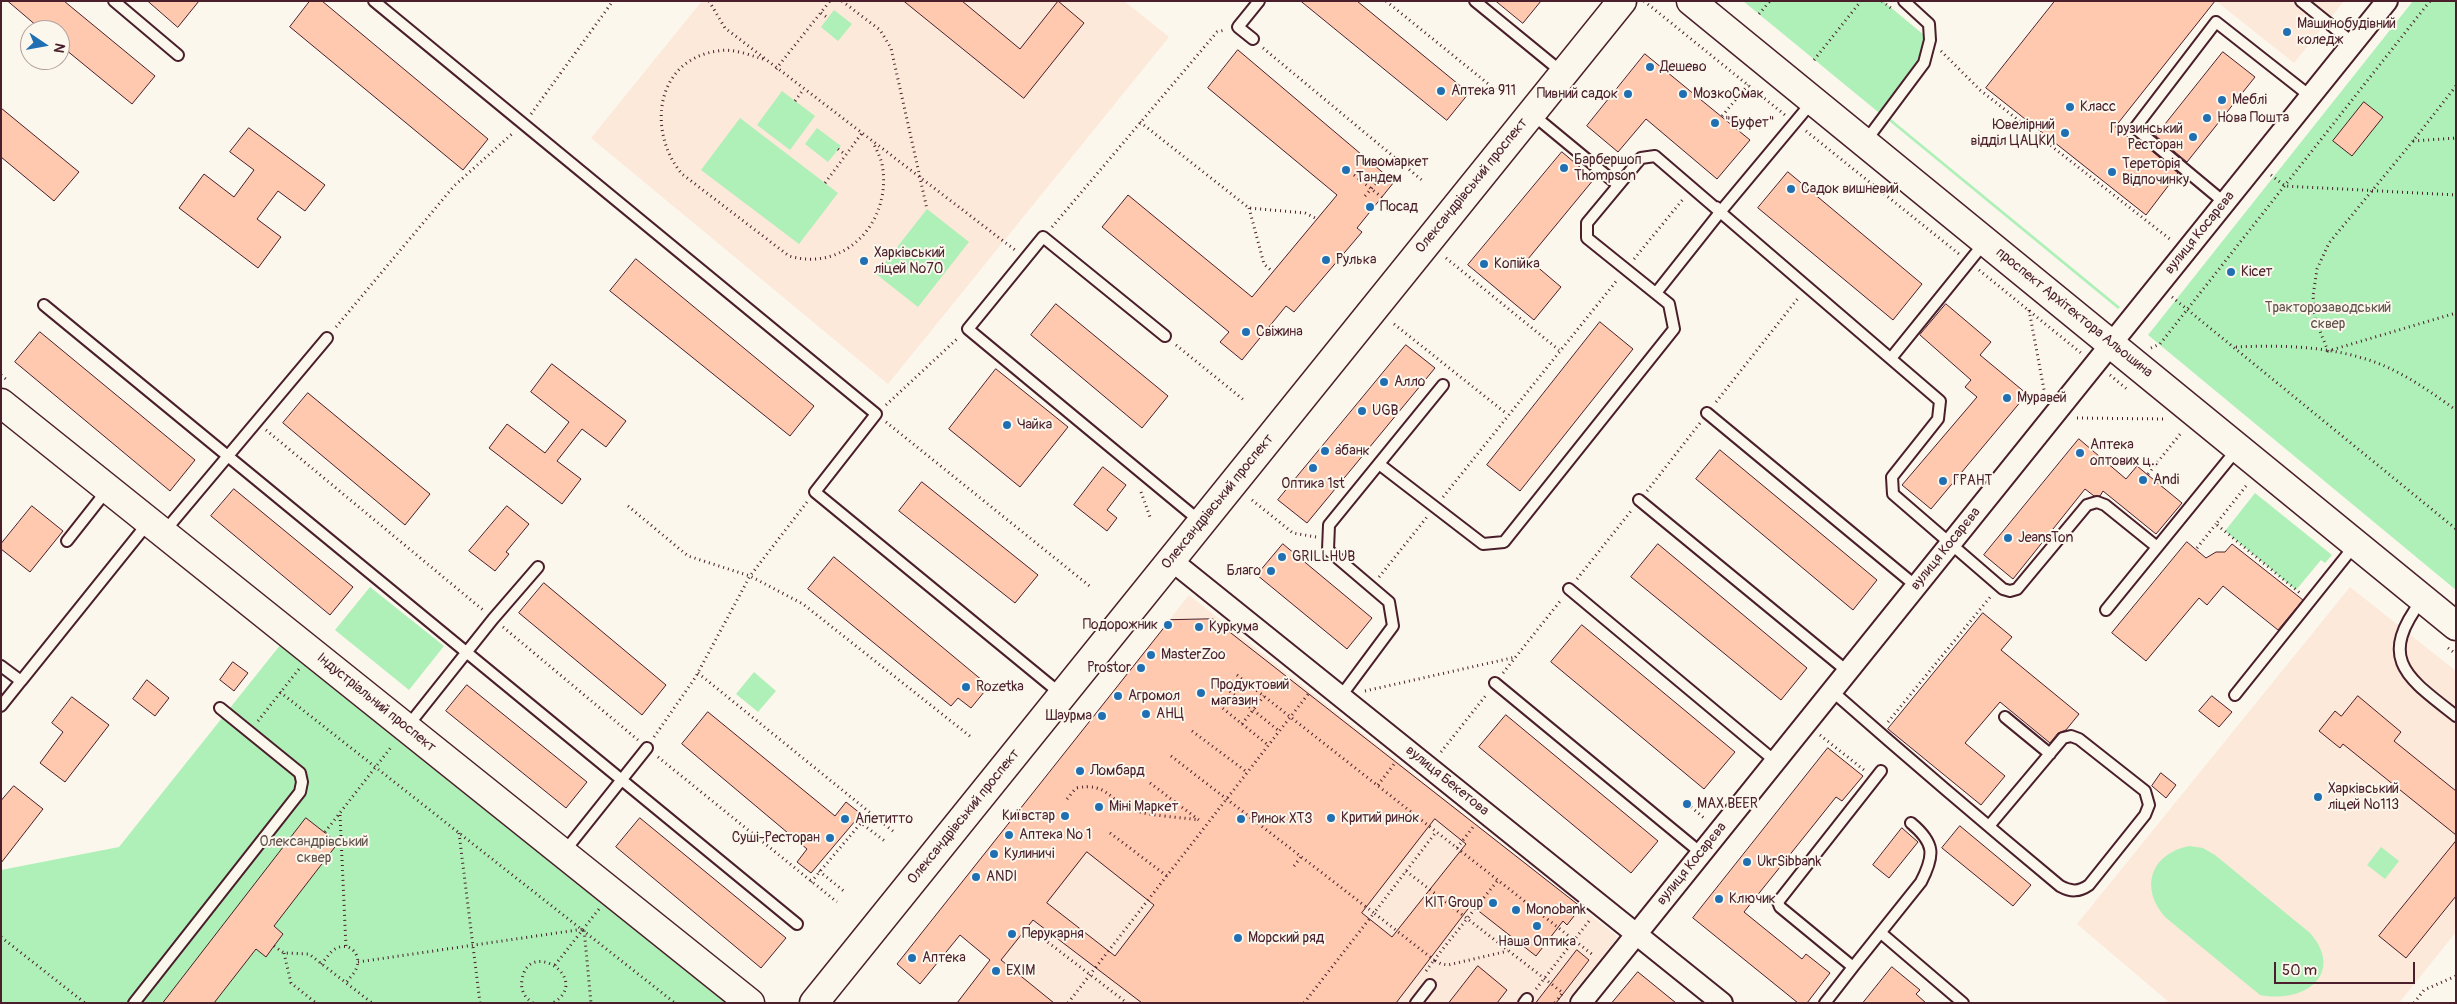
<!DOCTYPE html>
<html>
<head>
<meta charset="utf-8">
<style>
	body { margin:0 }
	#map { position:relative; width:2457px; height:1004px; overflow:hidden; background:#fbf7ec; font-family:Pangolin,sans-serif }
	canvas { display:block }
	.frame { position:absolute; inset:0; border:2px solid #4a1f2b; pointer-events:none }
	.north { position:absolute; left:20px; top:20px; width:50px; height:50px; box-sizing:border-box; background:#fbf7ec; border:1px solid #b4a19f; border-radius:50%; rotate:102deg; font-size:14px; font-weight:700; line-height:20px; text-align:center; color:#4a1f2b }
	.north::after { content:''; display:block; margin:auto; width:18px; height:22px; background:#1f6fb2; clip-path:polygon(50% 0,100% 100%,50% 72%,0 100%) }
	.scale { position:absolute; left:2274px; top:962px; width:141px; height:22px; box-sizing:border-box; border:2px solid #4a1f2b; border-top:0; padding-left:6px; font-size:15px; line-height:18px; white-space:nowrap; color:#4a1f2b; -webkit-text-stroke:4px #fbf7ec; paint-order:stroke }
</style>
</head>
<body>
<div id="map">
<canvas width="2457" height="1004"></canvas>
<div class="frame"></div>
<div class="north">N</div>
<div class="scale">50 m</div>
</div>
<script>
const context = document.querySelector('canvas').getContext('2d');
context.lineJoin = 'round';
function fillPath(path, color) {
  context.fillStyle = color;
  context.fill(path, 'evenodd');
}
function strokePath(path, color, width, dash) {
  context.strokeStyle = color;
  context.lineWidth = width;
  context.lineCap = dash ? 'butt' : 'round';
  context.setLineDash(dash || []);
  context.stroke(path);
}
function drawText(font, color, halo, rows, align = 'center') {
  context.font = font + ' Pangolin,sans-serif';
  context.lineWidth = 4;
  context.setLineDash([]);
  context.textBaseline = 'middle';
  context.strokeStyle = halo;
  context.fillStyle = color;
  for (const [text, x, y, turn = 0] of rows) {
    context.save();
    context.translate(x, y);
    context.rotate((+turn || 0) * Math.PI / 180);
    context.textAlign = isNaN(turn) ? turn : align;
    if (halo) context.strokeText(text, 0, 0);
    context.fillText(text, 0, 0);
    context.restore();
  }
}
const built = new Path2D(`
	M702,1H1124L1169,37L888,384L591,138Z
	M2216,1H2344L2294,63Z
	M2350,587L2456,671V932L2399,1003H2170L2077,924Z
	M1189,595L1618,937L1565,1003H1051L935,915Z`);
const green = new Path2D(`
	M1743,1H1883L1930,40L1924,63L1886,115L2120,307L2118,309Z
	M2413,1H2456V590L2148,335Z
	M834,10L852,24L838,41L821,27Z
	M782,91L815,116L790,150L757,125Z
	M740,118L838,193L799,244L701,170Z
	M817,128L841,146L828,162L805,144Z
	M927,209L969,242L918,307L876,274Z
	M2255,493L2332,555L2325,563L2321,560L2296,590L2225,531Z
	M370,587L444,646L409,690L335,630Z
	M289,634L750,1003H1V870L119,847Z
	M754,672L776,691L758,712L736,694Z
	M2189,846L2203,848L2215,855L2310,933C2345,973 2306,1004 2260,995L2165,917C2139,887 2151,854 2189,846Z
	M2381,847L2399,861L2385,879L2367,865Z`);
const building = new Path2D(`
	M8,1H64L155,76L132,104L60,45V30H42Z
	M148,1H199L178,27Z
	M310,1H322L488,139L463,170L290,27Z
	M904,1H962L1020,49L1058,1L1084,23L1024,98Z
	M1301,1H1357L1469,93L1447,120Z
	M1496,1H1541L1523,23Z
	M2055,1H2215L2115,127L2145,150L2147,147L2178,173L2146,215L1986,88Z
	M1238,50L1394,182L1357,228L1362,232L1294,312L1286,306L1242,360L1220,342L1229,332L1102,227L1128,195L1252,297L1337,195L1208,88Z
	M2223,52L2255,77L2187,162L2156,136Z
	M1645,54L1750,140L1717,179L1646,119L1618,152L1587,126Z
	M2364,102L2383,117L2352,156L2333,141Z
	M1,108L79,172L54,201L1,157Z
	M249,128L325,185L305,211L278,191L257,219L281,237L258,268L179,208L204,174L234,197L254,170L230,152Z
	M1562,152L1594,179L1528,259L1561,287L1534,320L1468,265Z
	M1788,172L1922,284L1893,320L1758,208Z
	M636,259L814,406L790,436L610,291Z
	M1056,304L1168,396L1142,428L1031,335Z
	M1946,304L1991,342L1980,355L2027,394L1931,509L1902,485L1977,397L1965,387L1971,380L1920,335Z
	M1600,322L1633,349L1520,491L1487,465Z
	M40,332L195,460L170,491L15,362Z
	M1406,345L1435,368L1307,523L1278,500Z
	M552,364L626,421L606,447L582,429L557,461L581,479L562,504L489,448L507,424L545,453L569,422L531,392Z
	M996,369L1068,427L1020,487L949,429Z
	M308,393L430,494L405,525L283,423Z
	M2079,439L2126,479L2137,466L2182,503L2156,534L2103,491L2100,496H2094L2085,489L2013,579L1984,555Z
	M1720,450L1877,580L1853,610L1696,479Z
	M1103,467L1126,485L1107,510L1117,518L1107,531L1074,505Z
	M922,482L1038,575L1015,603L899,511Z
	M234,489L353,587L330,615L211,516Z
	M32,506L63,531L30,572L1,549V544Z
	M507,506L529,524L506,552L509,554L495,571L469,551Z
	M2187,542L2206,558L2216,552H2225L2232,544L2303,600L2278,630L2223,586L2207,605L2199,598L2146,661L2112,633Z
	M1283,544L1372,618L1347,649L1257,575Z
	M1658,544L1807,668L1781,700L1631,577Z
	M834,557L989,686L971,708L958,698L951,706L808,589Z
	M544,583L666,685L642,715L519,613Z
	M1983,613L2012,637L2001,650L2079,714L2066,730L2058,733L2050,743L2000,702L1965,743L2005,776L1981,805L1888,729Z
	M1213,619L1581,907L1567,925L1563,921L1536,956L1471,905L1396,1003H1142L1033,920L1001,960L1054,1003H957L990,960L960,935L920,984L897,964L1170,620ZM1435,819L1466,844L1392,937L1362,913ZM1087,852L1154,905L1115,956L1047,903Z
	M1582,625L1735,752L1704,789L1551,662Z
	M233,662L248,673L234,691L220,680Z
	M147,680L169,698L155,716L133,699Z
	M467,685L587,782L566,808L446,711Z
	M2212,696L2232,712L2219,727L2199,711Z
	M2358,696L2401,732L2394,741L2456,791V835L2343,744L2340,748L2319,731L2335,711L2341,716Z
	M72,697L109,725L65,782L40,763L63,732L52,723Z
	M708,712L835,816L846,802L861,814L811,873L797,862L807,849L682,744Z
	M1506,715L1658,841L1631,873L1479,747Z
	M1828,748L1863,776L1842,801L1836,797L1744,912L1802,959L1806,954L1830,973L1807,1003H1798L1693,918Z
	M2161,773L2176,785L2166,798L2152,786Z
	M14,786L43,809L1,863V801Z
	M306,818L338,843L274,926L283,934L274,946L266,957L256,949L214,1003H163Z
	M640,818L786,938L761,968L616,847Z
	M1960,826L2031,885L2013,906L1942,848Z
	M1902,828L1918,842L1889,878L1873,865Z
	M2456,841V896L2406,958L2379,936Z
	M1577,950L1589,960L1556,1003H1536Z
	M1478,966L1507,990L1497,1003H1449Z
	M1892,967L1920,990L1916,994L1926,1003H1863Z
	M1638,972L1676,1003H1612Z`);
const path = new Path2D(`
	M709,1L725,28L1015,250
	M842,1L880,30L891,48L927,209
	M1386,1L1497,91
	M1644,1L1785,115
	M1882,1L1891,8
	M821,13L828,18
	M1759,14L1770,1
	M1263,48L1423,181
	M1941,51L1980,90L2171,240
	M763,59C749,55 733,48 718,51C656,59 646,131 682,174L789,256C846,273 893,220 882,164C880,156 876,149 873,142
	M1814,60L1861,1
	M776,69L830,1
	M2456,86L2413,141L2456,138
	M795,101L803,90
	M531,114L613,1
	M1722,116L1748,85
	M1140,122L1249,208L1305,213L1317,219
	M1806,131L1959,254
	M2413,141L2329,243L2317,269L2313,296L2315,319L2328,351L2456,313
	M838,149L846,155
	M1354,175L1399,211
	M2271,175L2285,186L2456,195
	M825,183L862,133
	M1365,196L1377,182
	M1249,208L1264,264L1273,272
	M1052,227L1217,32L1225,30
	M1446,258L1559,350
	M1634,259L1684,198
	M1979,270L2081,353
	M2172,297L2456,529
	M2029,310L2045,395
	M1394,324L1507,414
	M336,327L454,186L513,133
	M1176,345L1245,401
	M2236,347C2277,345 2323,346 2362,358C2396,367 2428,390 2456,410
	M2151,348L2160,344L2430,1
	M1,375L7,380
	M2110,375L2128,390
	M1716,402L1799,297
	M886,405L958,338
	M2077,418L2164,419
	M886,422L1092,588
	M266,430L483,610
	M2148,474L2181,433
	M2246,486L2216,524L2300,593
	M1647,491L1700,423
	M1141,492L1150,517
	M1443,497L1618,279
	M1252,500L1293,533L1316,537
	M628,506L688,556L750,576L803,604L971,737
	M2197,548L2216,524
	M1379,577L1427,517
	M1577,579L1631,511
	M503,627L638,740
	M2448,648L2456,654
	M698,673L894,832
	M1503,673L1561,600
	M1237,675L1593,955
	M1226,688L1279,731
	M1365,691L1516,657
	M280,692L675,1003
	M1215,702L1268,745
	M258,721L299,669
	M1888,722L1991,596
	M1242,724L1264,696
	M1192,731L1247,772
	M1820,735L1864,770
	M654,737L695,678L750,576L807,502
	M1441,752L1487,694
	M1171,756L1374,913L1436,832
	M658,757L837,902
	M1378,785L1394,764
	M1067,799L1076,788C1109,782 1108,801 1133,810C1149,816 1180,817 1199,820L1150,783
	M1691,807L1704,818
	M340,815L346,947
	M861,823L869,813
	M325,832L392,746
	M459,833L480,1003
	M1110,833L1167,876
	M1457,848L1473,827
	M1294,866L1301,857
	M819,871L845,892
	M1406,871L1563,993
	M811,882L861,823L886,842
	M1032,930L1127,1003
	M1,937L85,1003
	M274,946L284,953L309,954L372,1003
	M284,953L291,983L316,1003
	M358,962L584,929L591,1003
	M321,964C326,959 330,952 335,949C348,941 361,953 357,966C356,972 350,977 346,983
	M555,965L599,909
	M1426,971L1434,960L1441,964L1448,965L1508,951
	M1536,989L1589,921
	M533,1003C525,998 520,990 522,980C528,937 593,979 553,1003
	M1068,1003L1309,693
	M1304,1003L1374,913L1434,960L1498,880
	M1555,1003L1563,992
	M2414,1003L2424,990L2456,976`);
const lane = new Path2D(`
	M114,1L178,55
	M374,1L876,414L815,492L1061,694
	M1475,1L1563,73
	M2301,1L2353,43
	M1253,39L1238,27L1259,1
	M1532,114L1618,185
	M1865,142L1924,63L1930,40L1929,24L1904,1
	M2225,203L2135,128L2216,22L2310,96
	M1716,207L1721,211L1812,102
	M1656,293L1721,211
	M44,305L797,924
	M1165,336L1043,237L968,329L1201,522
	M1892,357L1985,242
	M1707,413L1916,586
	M1379,464L1483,544L1504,542L1674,329L1669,304L1587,238V223L1641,158L1655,156L1940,401L1938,419L1892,477L1893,494L2003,589L2010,591L2017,589L2087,505L2097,502L2105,505L2157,547
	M1639,500L1847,671
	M164,532L327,338
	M67,541L108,489
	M1569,589L1775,761
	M2422,600C2376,660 2408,678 2456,716
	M2106,610L2238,448
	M1,666L21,681L148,523
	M1495,683L1701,853
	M1832,691C1907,757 1983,822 2060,886C2071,892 2079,892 2089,885L2145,815L2149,805L2145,791L2079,739L2071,736L2063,738L1989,826
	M2235,695L2355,545
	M1341,696L1393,626L1389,602L1328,550L1329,525L1443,385
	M1,706L21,681
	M2005,717L2050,754
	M407,727L493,619L538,567
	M564,852L647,748
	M1881,933L1963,1003
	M1853,967L1921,882C1935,855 1935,843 1911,823
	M134,1003L300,792L302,782L300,773L220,708
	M1416,1003L1430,985
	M1524,1003L1527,999
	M1825,1003L1853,967L1780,907L1778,902L1881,771`);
const street = new Path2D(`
	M1171,560L1722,1003
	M1581,1003L2387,1`);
const secondary = new Path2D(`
	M1691,1L2456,626
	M1,403L750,1003
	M814,1003L1622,1`);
const markers = [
	[2287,32,5,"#1f6fb2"],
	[1650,67,5,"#1f6fb2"],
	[1441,91,5,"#1f6fb2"],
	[1628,94,5,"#1f6fb2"],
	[1683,94,5,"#1f6fb2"],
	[2222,100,5,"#1f6fb2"],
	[2070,107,5,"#1f6fb2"],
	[2207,118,5,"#1f6fb2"],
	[1715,123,5,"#1f6fb2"],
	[2065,133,5,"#1f6fb2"],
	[2193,137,5,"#1f6fb2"],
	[1564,168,5,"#1f6fb2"],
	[1346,170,5,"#1f6fb2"],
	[2112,172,5,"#1f6fb2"],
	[1791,189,5,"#1f6fb2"],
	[1370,207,5,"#1f6fb2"],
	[1326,260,5,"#1f6fb2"],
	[864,261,5,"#1f6fb2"],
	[1484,264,5,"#1f6fb2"],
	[2231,272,5,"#1f6fb2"],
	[1246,332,5,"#1f6fb2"],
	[1384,382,5,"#1f6fb2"],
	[2007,398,5,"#1f6fb2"],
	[1362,411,5,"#1f6fb2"],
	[1007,425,5,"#1f6fb2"],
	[1325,451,5,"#1f6fb2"],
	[2080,453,5,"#1f6fb2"],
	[1313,468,5,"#1f6fb2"],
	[2143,480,5,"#1f6fb2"],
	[1943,481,5,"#1f6fb2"],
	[2008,538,5,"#1f6fb2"],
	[1282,557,5,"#1f6fb2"],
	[1271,571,5,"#1f6fb2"],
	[1168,625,5,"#1f6fb2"],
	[1199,627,5,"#1f6fb2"],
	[1151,655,5,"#1f6fb2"],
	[1141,668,5,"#1f6fb2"],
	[966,687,5,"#1f6fb2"],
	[1201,693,5,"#1f6fb2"],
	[1118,696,5,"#1f6fb2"],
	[1146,714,5,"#1f6fb2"],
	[1102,716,5,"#1f6fb2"],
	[1080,771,5,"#1f6fb2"],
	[2318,797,5,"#1f6fb2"],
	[1687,804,5,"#1f6fb2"],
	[1099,807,5,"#1f6fb2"],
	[1065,816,5,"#1f6fb2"],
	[1331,818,5,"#1f6fb2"],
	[845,819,5,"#1f6fb2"],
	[1241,819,5,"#1f6fb2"],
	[1009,835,5,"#1f6fb2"],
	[830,838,5,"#1f6fb2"],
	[994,854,5,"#1f6fb2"],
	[1747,862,5,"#1f6fb2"],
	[976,877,5,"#1f6fb2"],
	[1719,899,5,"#1f6fb2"],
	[1493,903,5,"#1f6fb2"],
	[1516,910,5,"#1f6fb2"],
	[1537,926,5,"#1f6fb2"],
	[1012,934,5,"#1f6fb2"],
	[1238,938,5,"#1f6fb2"],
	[912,958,5,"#1f6fb2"],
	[996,971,5,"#1f6fb2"]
];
const poiNames = [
	["Машинобудівний",2297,24],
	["коледж",2297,40],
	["Дешево",1660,67],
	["Аптека 911",1451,91],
	["Пивний садок",1618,94,"right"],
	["МозкоСмак",1693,94],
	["Меблі",2232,100],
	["Класс",2080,107],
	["Нова Пошта",2217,118],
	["\"Буфет\"",1725,123],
	["Ювелірний",2055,125,"right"],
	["відділ ЦАЦКИ",2055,141,"right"],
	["Грузинський",2183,129,"right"],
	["Ресторан",2183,145,"right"],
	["Барбершоп",1574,160],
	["Thompson",1574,176],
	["Пивомаркет",1356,162],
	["Тандем",1356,178],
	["Тереторія",2122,164],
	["Відпочинку",2122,180],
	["Садок вишневий",1801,189],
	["Посад",1380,207],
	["Харківський",874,253],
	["ліцей №70",874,269],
	["Рулька",1336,260],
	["Копійка",1494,264],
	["Кісет",2241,272],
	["Свіжина",1256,332],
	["Алло",1394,382],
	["Муравей",2017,398],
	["UGB",1372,411],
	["Чайка",1017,425],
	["Аптека",2090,445],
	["оптових ц‥",2090,461],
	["а̀банк",1335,451],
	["Andi",2153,480],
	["ГРАНТ",1953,481],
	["Оптика 1st",1313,484,"center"],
	["JeansTon",2018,538],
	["GRILLHUB",1292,557],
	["Благо",1261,571,"right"],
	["Подорожник",1158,625,"right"],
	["Куркума",1209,627],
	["MasterZoo",1161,655],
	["Prostor",1131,668,"right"],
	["Продуктовий",1211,685],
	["магазин",1211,701],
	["Rozetka",976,687],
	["Агромол",1128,696],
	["АНЦ",1156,714],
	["Шаурма",1092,716,"right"],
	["Ломбард",1090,771],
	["Харківський",2328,789],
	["ліцей №113",2328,805],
	["MAX BEER",1697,804],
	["Міні Маркет",1109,807],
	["Київстар",1055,816,"right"],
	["Критий ринок",1341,818],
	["Апетитто",855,819],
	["Ринок ХТЗ",1251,819],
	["Аптека № 1",1019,835],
	["Суші-Ресторан",820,838,"right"],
	["Кулиничі",1004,854],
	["UkrSibbank",1757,862],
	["ANDI",986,877],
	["Ключик",1729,899],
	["KIT Group",1483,903,"right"],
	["Monobank",1526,910],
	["Перукарня",1022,934],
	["Морский ряд",1248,938],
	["Наша Оптика",1537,942,"center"],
	["Аптека",922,958],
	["EXIM",1006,971]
];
const streetNames = [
	["Олександрівський проспект",1472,186,-51],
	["вулиця Косарєва",2200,233,-51],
	["проспект Архітектора Альошина",2074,313,39],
	["Олександрівський проспект",1218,502,-51],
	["вулиця Косарєва",1946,549,-51],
	["Індустріальний проспект",376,703,39],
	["вулиця Бекетова",1447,781,39],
	["Олександрівський проспект",964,817,-51],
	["вулиця Косарєва",1692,864,-51]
];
const parkNames = [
	["Тракторозаводський",2328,308],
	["сквер",2328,324],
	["Олександрівський",314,842],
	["сквер",314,858]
];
fillPath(built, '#fce9da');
fillPath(green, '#aff0b8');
fillPath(building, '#fec9af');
strokePath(building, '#4a1f2b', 1);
strokePath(lane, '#4a1f2b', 14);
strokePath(street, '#4a1f2b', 24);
strokePath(secondary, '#4a1f2b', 31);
strokePath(path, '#4a1f2b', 3, [1, 4]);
strokePath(lane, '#fbf7ec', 10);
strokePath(street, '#fbf7ec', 20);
strokePath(secondary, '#fbf7ec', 28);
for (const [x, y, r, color] of markers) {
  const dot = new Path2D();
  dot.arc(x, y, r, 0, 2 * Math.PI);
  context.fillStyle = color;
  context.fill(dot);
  strokePath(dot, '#fbf7ec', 2);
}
drawText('14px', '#4a1f2b', '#fbf7ec', poiNames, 'left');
drawText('14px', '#4a1f2b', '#fbf7ec', streetNames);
drawText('14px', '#63534e', '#fbf7ec', parkNames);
</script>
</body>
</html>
